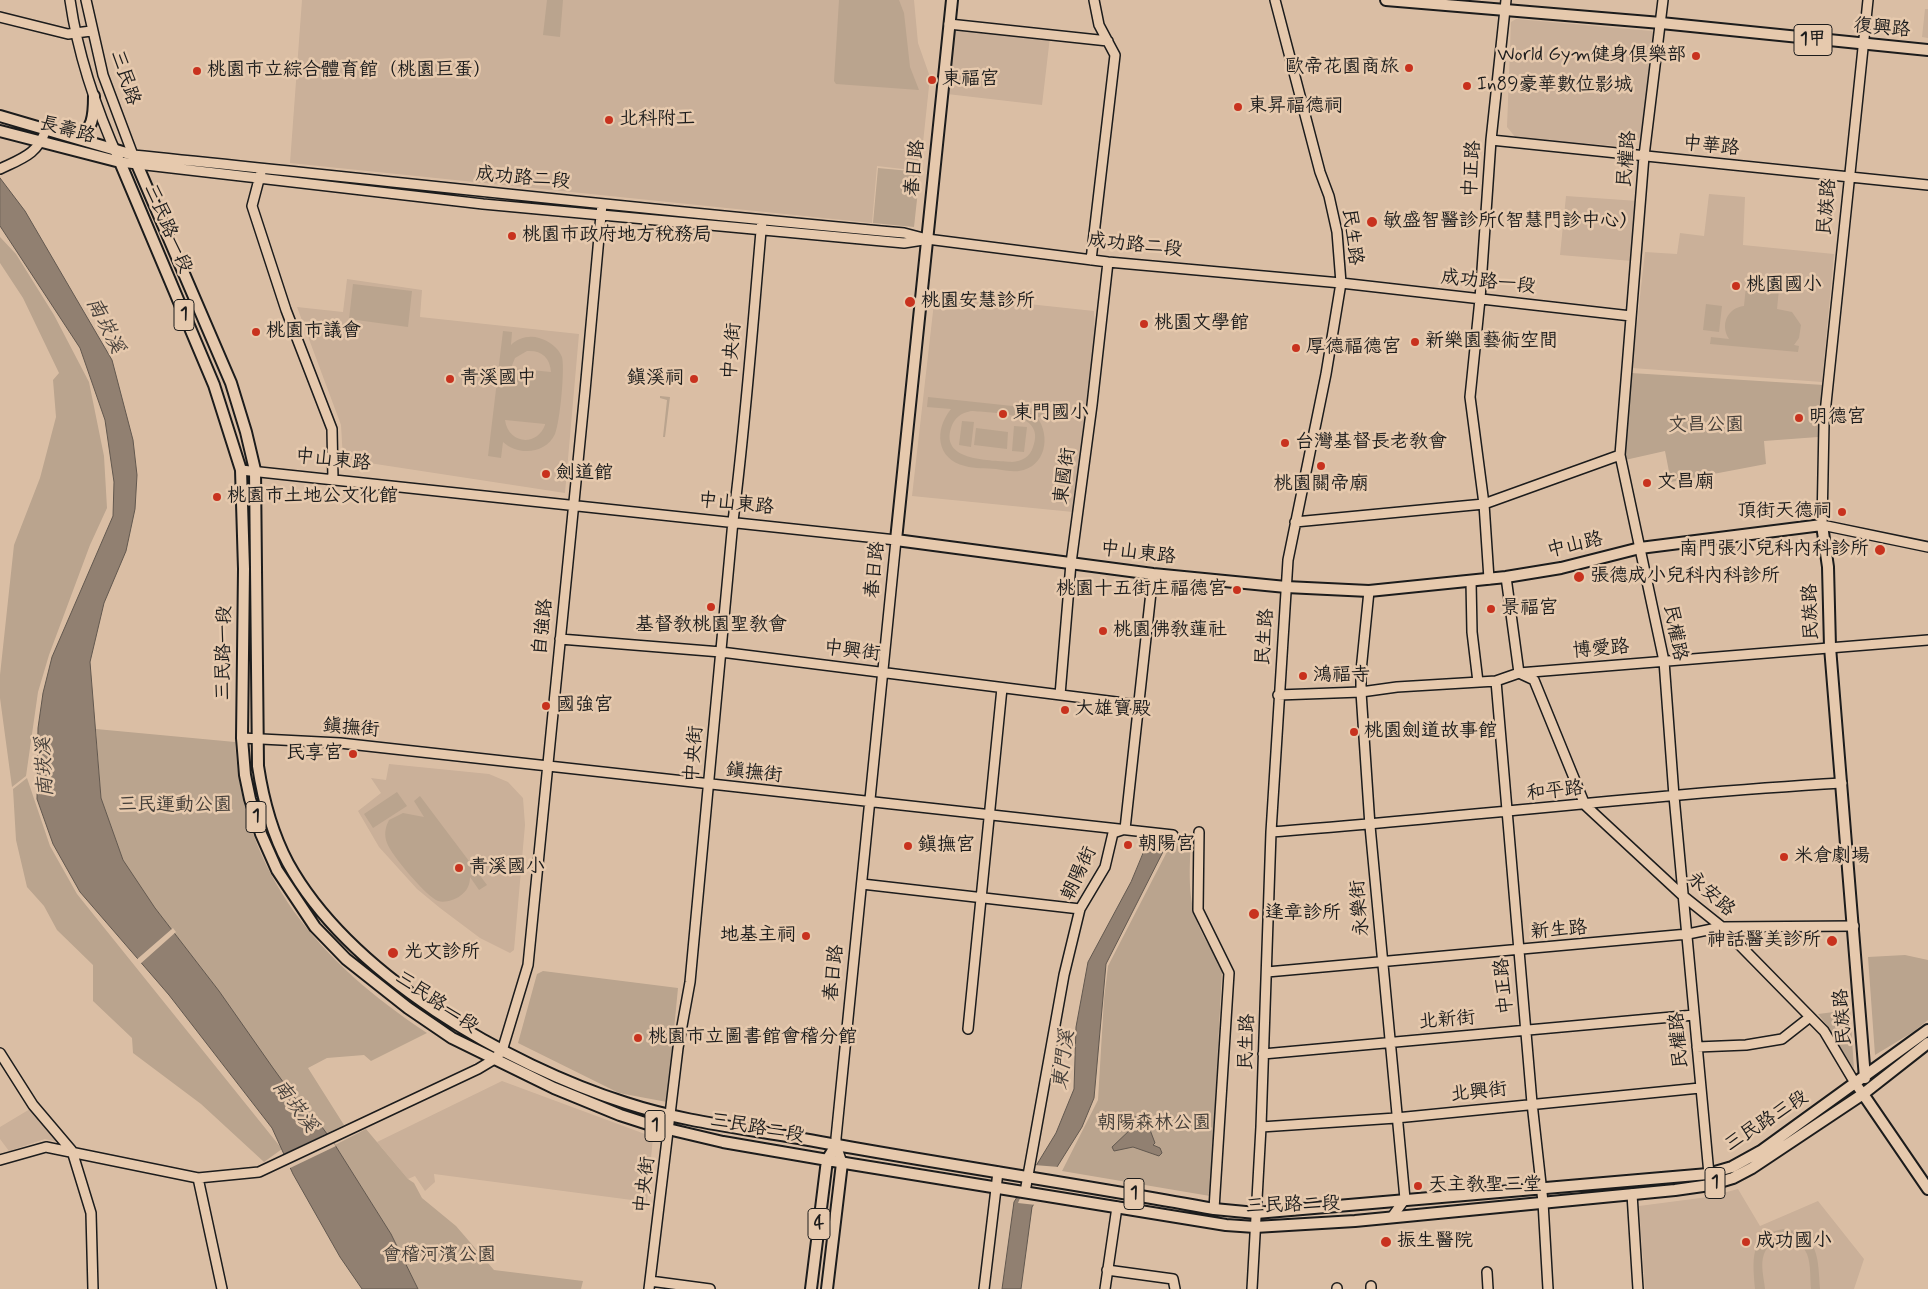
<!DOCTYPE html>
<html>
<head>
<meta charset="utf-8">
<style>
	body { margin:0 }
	canvas { display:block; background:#dabea4 }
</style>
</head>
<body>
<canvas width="1928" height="1289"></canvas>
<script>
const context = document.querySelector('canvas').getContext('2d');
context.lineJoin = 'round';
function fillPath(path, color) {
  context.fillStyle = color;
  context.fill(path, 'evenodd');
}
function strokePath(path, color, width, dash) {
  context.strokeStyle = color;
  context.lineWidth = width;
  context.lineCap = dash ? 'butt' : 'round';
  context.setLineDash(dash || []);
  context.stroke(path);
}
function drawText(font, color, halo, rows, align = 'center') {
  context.font = font + ' Mynerve,"LXGW WenKai TC",sans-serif';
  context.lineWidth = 5;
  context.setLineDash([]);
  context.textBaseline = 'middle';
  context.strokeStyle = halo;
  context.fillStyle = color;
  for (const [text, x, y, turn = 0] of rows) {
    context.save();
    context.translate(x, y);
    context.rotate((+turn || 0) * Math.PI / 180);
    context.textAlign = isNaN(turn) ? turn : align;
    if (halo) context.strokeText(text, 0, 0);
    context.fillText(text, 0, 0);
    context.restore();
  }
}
const built = new Path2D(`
	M302,0H914L918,43L930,77L920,171L877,166L872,223L290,163Z
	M1925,9H1928V38L1922,37Z
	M1516,19L1652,31L1655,36L1642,135L1631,147L1516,138L1507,127L1511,22Z
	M955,26L1050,37L1042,105L947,94Z
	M1709,194L1745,197L1743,245L1834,254L1822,382L1632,368L1645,252L1677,254L1680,233L1704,236Z
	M1566,196L1638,201L1632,261L1560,255Z
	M347,279L422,290L420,317L579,334L565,493L343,459L341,425L297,307L343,312Z
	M935,294L1094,311L1095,332L1073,512L912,496Z
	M389,764L489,774L508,782L523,798L525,825L514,950L510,953L480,938L440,908L417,889L379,847L358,811L381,793L371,778L386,780Z
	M502,1081L653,1137L647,1202L434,1174L435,1182L425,1191L415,1176L408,1179L377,1142Z
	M30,1109L62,1143L45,1139L9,1151L0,1139V1127Z
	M1738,1189L1760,1226L1818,1201L1864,1259L1854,1289H1645L1639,1206L1708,1197Z`);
const green = new Path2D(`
	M547,0H563L560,37L543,35Z
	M839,0H899L904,13L910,67L919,90L836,84L834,81Z
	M878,168L920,172L914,227L873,223Z
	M0,237L16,254L54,315L89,382L104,456L107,508L90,545L49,655L38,692L26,776L12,787L0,698V675L14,545L40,478L56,417L53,380L59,373L23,298L0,263Z
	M353,284L412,291L408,327L349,319Z
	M1746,286L1779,289L1777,309L1792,312L1801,325L1799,338L1794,345L1799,346L1798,352L1710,344L1711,337L1729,339C1720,325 1727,308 1744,306Z
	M1706,304L1722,306L1719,332L1703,330Z
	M503,331L512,332L511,345C518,338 529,335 539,338C549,341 558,347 562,357C565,369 560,422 555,434C546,454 518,456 503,442L501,458L488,456ZM527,351C541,350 550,357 551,372L511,368L515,358ZM505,420L545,424V425C537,447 508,444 505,420Z
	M1631,373L1824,385L1818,437L1764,441L1766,464L1671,482L1665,451L1625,460L1623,443Z
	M660,396L670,397L665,437H663L667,400L660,398Z
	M928,397L1050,410V418L1037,417C1051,436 1046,467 1019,471C1012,472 1003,470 996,469C986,468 975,469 965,466C936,459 934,430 951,409L927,407ZM971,411C992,413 1047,411 1033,447C1030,457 1022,461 1012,462C992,460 940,462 951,428C954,418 961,413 971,411Z
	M962,421L974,422L971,447L959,445Z
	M1014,426L1027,427L1024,452L1012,451Z
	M976,428L1008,432L1007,449L974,445Z
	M96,729L235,742C243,876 320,962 427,1033L371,1061L364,1055L327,1058L308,1068L344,1125L326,1134L302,1108L272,1069L219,991L155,908L123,860L101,798Z
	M27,778L50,846L77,894L282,1149L264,1162L201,1104L133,1053L132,1038L93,1001V965L57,930L44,906L27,887L16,840L13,789Z
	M397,792L407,806L373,828L364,814Z
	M420,796L487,885L479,890L470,877C470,885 467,891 460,896C454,900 445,903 438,901C427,897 391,855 387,843C384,835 385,828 389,820L403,813L424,817L414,801Z
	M1171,834L1191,836C1190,867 1186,901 1201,931C1208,946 1217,956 1222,972L1210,1196L1062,1171L1098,1100L1104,999L1108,966L1171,844Z
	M1905,955L1928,960V1020L1913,1032L1875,1055L1868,957Z
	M543,971L678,988L667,1102L619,1093L518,1043L537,974Z
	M1850,1010L1854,1069L1826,1024L1818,1014Z
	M366,1129L408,1179L414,1183L422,1198L456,1226L494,1270L583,1281L581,1289H418L391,1234L335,1145Z
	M1784,1229C1820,1233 1818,1261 1820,1289H1811C1810,1278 1811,1264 1807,1254C1799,1236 1772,1235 1764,1254C1760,1265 1764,1278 1765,1289H1755C1753,1262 1748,1234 1784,1229Z`);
const water = new Path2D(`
	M0,178L25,211L112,360L133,440L137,475L135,509L126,551L104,603L90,662L101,798L123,860L155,908L219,991L273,1068L302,1108L322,1127L335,1145L391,1234L418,1289H362L340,1257L293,1174L272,1128L169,995L80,892L53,844L37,799L38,728L43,693L52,657L113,516L114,482L105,420L80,348L0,226Z
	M1151,835L1169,840L1106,964L1094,1098L1082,1127L1032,1207L1021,1289H1002L1014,1202L1056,1133L1074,1089L1076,1027L1088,962L1131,882Z
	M1136,1117L1147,1122L1155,1143L1153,1145L1160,1148L1162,1153L1159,1156L1133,1147L1114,1151L1112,1147L1132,1128L1133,1118Z`);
const pier = new Path2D(`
	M173,928L176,932L139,965L135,961Z
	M326,1134L336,1146L288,1169L282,1155Z
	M1034,1165L1059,1167L1036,1205L1018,1203Z`);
const minor = new Path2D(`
	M70,0C78,56 97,111 120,162L483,204L904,243L923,240
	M86,0L103,75L133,155C390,181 647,210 904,233L927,239L1108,262L1341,283L1631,316
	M1663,0L1644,156L1620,455L1664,661L1674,796L1710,1185
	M1868,0L1824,423L1822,525L1928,547
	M0,17L68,34L91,31
	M949,24L1108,41
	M1491,140L1928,185
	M0,169C23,158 38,154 46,129
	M261,172L252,206L286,310L332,429L333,479
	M1091,260L1115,55L1099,25L1094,0
	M241,470L896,540L836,1138V1145L842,1163
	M1295,522L1484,504L1620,455
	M1506,577L1519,673
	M1489,579L1484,504L1470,397L1480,299L1491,140L1506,0
	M1471,581L1472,632L1478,682
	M1369,591L1361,671V692L1370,826L1405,1199L1392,1217
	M560,639L721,652L1140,705
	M1519,673L1534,680L1585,805L1682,895L1722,927L1824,1031L1855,1083L1863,1094
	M1496,681L1532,1103L1543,1202L1548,1289
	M1060,695L1071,563L1092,405L1108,262
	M1278,695L1361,692L1397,687L1496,681L1519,673L1928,640
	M242,738L340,743L1173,835
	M1199,832L1198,910L1229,973L1214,1209
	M1271,832C1461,818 1651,794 1842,783
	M862,884L1080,909
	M1267,972L1688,934L1722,927L1854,926
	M968,1029L1002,688
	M1697,1047L1746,1045L1782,1039L1810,1017
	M0,1053L33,1105L72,1151L91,1213L93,1289
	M1263,1054L1694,1015
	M1261,1127L1396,1118L1700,1088
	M0,1160L46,1147L198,1178L259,1172L478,1069L493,1060L502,1051L528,965L585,391L602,204
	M198,1178L222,1289
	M1025,1192L1064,975L1080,909L1105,867L1113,833L1125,829L1153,574
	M1632,1194L1638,1289
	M1107,1270L1173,1279L1175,1289
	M1487,1272L1488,1289
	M650,1281L710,1289
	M1371,1286V1289
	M649,1289L678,1048L690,982L733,521C746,421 753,320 762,220
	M984,1289L998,1172
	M1105,1289L1117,1207
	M1252,1289L1261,1127L1271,832L1288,560L1326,374L1341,283L1337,232L1329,196L1320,172L1275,0
	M1337,1289V1288`);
const major = new Path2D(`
	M952,0L896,540L1153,574L1286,587L1369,591L1506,577L1561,568L1640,548L1822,525L1828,567L1830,647L1865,1078
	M1386,0L1661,23L1928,50
	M0,116L133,155L231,383L246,432L255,470L258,766C263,799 272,833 288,863C350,975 507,1065 626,1103C684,1122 743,1128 803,1139C940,1164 1077,1184 1214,1209L1256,1213L1708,1174L1732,1167L1761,1151L1928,1030
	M0,131L120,162L214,385L241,470L244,569L242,738L245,775L250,799L261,834L277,870L315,927L346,959L408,1008L452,1038L554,1088L620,1115L651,1125L723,1142L851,1164L1226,1225L1255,1227L1355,1221L1675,1190L1710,1185L1733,1178L1752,1168L1863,1094L1928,1043
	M73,137C94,135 94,112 94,96
	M1863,1094L1928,1189
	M811,1289L827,1160L836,1145
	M827,1289L842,1163`);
const markers = [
	[1696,56,5,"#c8321e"],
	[1409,68,5,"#c8321e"],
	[197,71,5,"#c8321e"],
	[932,80,5,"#c8321e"],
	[1467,86,5,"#c8321e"],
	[1238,107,5,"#c8321e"],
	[609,120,5,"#c8321e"],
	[1372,222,6,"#c8321e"],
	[512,236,5,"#c8321e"],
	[1736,286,5,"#c8321e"],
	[910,302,6,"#c8321e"],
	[1144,324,5,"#c8321e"],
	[256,332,5,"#c8321e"],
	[1415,342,5,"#c8321e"],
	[1296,348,5,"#c8321e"],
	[450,379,5,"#c8321e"],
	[694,379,5,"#c8321e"],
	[1003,414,5,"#c8321e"],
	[1799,418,5,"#c8321e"],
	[1285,443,5,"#c8321e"],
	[1321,466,5,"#c8321e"],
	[546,474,5,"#c8321e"],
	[1647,483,5,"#c8321e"],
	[217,497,5,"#c8321e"],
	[1842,512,5,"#c8321e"],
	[1880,550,6,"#c8321e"],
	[1579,577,6,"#c8321e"],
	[1237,590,5,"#c8321e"],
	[711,607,5,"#c8321e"],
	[1491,609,5,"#c8321e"],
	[1103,631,5,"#c8321e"],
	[1303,676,5,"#c8321e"],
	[546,706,5,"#c8321e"],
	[1065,710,5,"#c8321e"],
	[1354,732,5,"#c8321e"],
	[353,754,5,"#c8321e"],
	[1128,845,5,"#c8321e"],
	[908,846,5,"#c8321e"],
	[1784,857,5,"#c8321e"],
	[459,868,5,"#c8321e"],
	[1254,914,6,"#c8321e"],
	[806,936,5,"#c8321e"],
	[1832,941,6,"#c8321e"],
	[393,953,6,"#c8321e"],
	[638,1038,5,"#c8321e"],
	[1418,1186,5,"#c8321e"],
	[1386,1242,6,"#c8321e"],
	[1746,1242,5,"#c8321e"]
];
const shields = [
	[1813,40,38],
	[184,315,20],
	[256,817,20],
	[655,1126,20],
	[1715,1183,20],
	[1134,1194,20],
	[819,1224,22]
];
const shieldNames = [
	["1甲",1813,40],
	["1",184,315],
	["1",256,817],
	["1",655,1126],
	["1",1715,1183],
	["1",1134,1194],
	["4",819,1224]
];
const streetNames = [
	["復興路",1882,29,5],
	["三民路",124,78,72],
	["長壽路",67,131,15],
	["中華路",1711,147,6],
	["民權路",1628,159,-85],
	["春日路",916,168,-84],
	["中正路",1473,169,-86],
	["成功路二段",523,179,5],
	["民族路",1828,207,-85],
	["三民路一段",167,229,67],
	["民生路",1351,237,83],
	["成功路二段",1135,246,6],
	["成功路一段",1488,283,6],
	["中央街",733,351,-85],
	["中山東路",333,461,6],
	["東國街",1066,476,-82],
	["中山東路",736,505,6],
	["中山路",1575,546,-13],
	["中山東路",1138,554,7],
	["春日路",876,570,-84],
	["民族路",1812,612,-92],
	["自強路",544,627,-84],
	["民權路",1674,633,79],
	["民生路",1266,637,-86],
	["博愛路",1601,650,-5],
	["中興街",852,652,7],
	["三民路一段",225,653,-89],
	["鎮撫街",351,729,5],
	["中央街",695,754,-85],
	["鎮撫街",754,774,6],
	["和平路",1555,792,-6],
	["朝陽街",1080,874,-65],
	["永安路",1710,895,41],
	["永樂街",1361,908,-95],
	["新生路",1559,931,-5],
	["春日路",835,973,-84],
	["中正路",1505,986,-95],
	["三民路一段",436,1003,34],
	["民族路",1844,1017,-94],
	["北新街",1447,1021,-5],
	["民權路",1680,1040,-95],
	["民生路",1248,1042,-88],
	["北興街",1479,1093,-6],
	["三民路三段",1767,1122,-33],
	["三民路二段",757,1129,10],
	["中央街",646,1185,-83],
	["三民路二段",1293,1206,-2]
];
const poiNames = [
	["World Gym健身俱樂部",1686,56,"right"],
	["歐帝花園商旅",1399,68,"right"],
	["桃園市立綜合體育館（桃園巨蛋）",207,71],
	["東福宮",942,80],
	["In89豪華數位影城",1477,86],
	["東昇福德祠",1248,107],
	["北科附工",619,120],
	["敏盛智醫診所(智慧門診中心)",1383,222],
	["桃園市政府地方稅務局",522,236],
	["桃園國小",1746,286],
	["桃園安慧診所",921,302],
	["桃園文學館",1154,324],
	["桃園市議會",266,332],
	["新樂園藝術空間",1425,342],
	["厚德福德宮",1306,348],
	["青溪國中",460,379],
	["鎮溪祠",684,379,"right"],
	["東門國小",1013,414],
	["明德宮",1809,418],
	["台灣基督長老教會",1295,443],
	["劍道館",556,474],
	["文昌廟",1657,483],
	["桃園關帝廟",1321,485,"center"],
	["桃園市土地公文化館",227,497],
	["頂街天德祠",1832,512,"right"],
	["南門張小兒科內科診所",1869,550,"right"],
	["張德成小兒科內科診所",1590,577],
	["桃園十五街庄福德宮",1227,590,"right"],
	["景福宮",1501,609],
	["基督教桃園聖教會",711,626,"center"],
	["桃園佛教蓮社",1113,631],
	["鴻福寺",1313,676],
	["國強宮",556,706],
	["大雄寶殿",1075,710],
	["桃園劍道故事館",1364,732],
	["民享宮",343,754,"right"],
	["朝陽宮",1138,845],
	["鎮撫宮",918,846],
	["米倉劇場",1794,857],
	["青溪國小",469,868],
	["逢章診所",1265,914],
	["地基主祠",796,936,"right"],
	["神話醫美診所",1821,941,"right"],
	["光文診所",404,953],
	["桃園市立圖書館會稽分館",648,1038],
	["天主教聖三堂",1428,1186],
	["振生醫院",1397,1242],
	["成功國小",1756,1242]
];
const parkNames = [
	["文昌公園",1706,426],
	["三民運動公園",175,806],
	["朝陽森林公園",1154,1124],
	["會稽河濱公園",439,1256]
];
const waterNames = [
	["南崁溪",104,326,63],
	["南崁溪",46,767,-93],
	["東門溪",1065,1060,-83],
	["南崁溪",294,1107,53]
];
fillPath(built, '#cab099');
fillPath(green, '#baa48e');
fillPath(water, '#918071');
strokePath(water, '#62584f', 1);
fillPath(pier, '#dabea4');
strokePath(minor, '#1c1c1c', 12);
strokePath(major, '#1c1c1c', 14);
strokePath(minor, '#e6c9ad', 9);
strokePath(major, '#e6c9ad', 10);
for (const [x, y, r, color] of markers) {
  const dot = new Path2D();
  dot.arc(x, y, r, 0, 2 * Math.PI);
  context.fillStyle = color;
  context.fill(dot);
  strokePath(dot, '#e6c9ad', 2);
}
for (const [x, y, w] of shields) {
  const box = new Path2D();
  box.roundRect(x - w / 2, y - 15.5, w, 31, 4);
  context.fillStyle = '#e6c9ad';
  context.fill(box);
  strokePath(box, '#1c1c1c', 1);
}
drawText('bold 18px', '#1c1c1c', null, shieldNames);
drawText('19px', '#1c1c1c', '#e6c9ad', streetNames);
drawText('19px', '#1c1c1c', '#e6c9ad', poiNames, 'left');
drawText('19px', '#443e38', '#e6c9ad', parkNames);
drawText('italic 20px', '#453f3a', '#e6c9ad', waterNames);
</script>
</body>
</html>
